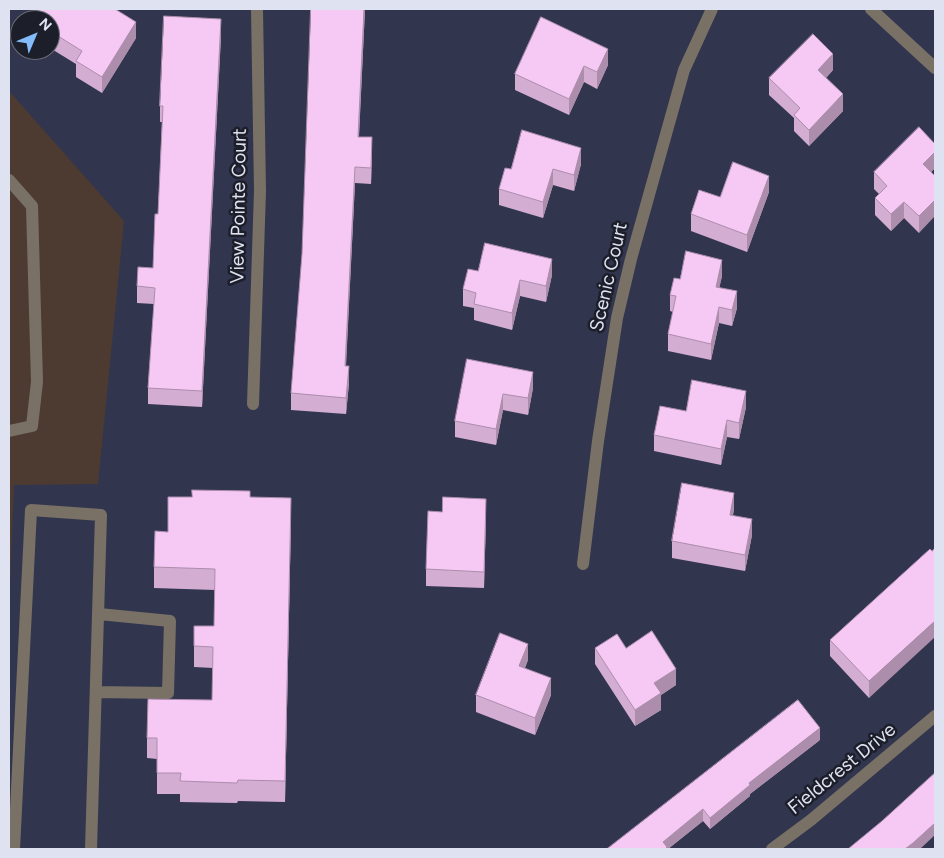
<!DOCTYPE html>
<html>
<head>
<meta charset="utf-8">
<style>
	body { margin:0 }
	#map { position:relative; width:944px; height:858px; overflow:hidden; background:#31364e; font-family:Figtree,sans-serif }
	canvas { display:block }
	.frame { position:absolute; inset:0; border:10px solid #dee2f1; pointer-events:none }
	.north { position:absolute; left:10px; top:10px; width:50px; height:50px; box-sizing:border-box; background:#1c1e29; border:1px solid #6a6c79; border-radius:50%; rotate:45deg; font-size:14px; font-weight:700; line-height:20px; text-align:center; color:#dee2f1 }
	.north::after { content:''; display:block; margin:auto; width:18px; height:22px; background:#84bcfb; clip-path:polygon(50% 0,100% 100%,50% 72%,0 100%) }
</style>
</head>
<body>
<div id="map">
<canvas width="944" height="858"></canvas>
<div class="frame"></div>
<div class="north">N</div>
</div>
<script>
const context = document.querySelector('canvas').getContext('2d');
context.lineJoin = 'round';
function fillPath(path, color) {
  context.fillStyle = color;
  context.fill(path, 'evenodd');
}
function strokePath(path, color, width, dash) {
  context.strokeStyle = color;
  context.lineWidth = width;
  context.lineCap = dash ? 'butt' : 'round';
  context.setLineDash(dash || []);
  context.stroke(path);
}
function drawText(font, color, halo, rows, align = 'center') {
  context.font = font + ' Figtree,sans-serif';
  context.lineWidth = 5;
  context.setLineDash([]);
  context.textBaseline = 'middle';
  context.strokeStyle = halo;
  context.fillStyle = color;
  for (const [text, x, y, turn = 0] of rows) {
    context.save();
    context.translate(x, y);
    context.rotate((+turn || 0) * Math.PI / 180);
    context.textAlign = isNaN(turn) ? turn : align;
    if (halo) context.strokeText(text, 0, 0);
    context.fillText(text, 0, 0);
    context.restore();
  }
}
const commercial = new Path2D(`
	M9,91L124,221L98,484L14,485L9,610Z`);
const minor = new Path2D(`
	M871,9L935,68
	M9,180L32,206L37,382L32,426L9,431
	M253,404L260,191L257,9
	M583,564L598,441L617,318L631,259L684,70L712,9
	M96,692L168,693L170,621L99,614
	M14,849L31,510L101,515L91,849
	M772,849L811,820L935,716`);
const wall = new Path2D(`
	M365,9L359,137L372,154L371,184L355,183L346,366L349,383L346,414L291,410V393Z
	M541,17L608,65L597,89L584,82L569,115L515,90V74Z
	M50,20L136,38L102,93L76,77V64L50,48Z
	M221,36L202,407L148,404V388L154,304L137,303V286L153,268L158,214L162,122H160V106Z
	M833,70L826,78L843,111L809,146L794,131V118L769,95V78Z
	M935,144V168L931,172L919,233L904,218L891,231L875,215V198L879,194L874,189V172Z
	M581,164L574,191L553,185L543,218L499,205V189L511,169Z
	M769,192L747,252L691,231V214Z
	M478,271L552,275L546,302L520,296L512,330L474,320V308L463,306V289Z
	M722,276L719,288L737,308L732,326L719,323L711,360L668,351V334L673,312L670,311V295L680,279Z
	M467,359L533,388L528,415L503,410L496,445L455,437V421Z
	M746,407L739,439L727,437L721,465L654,451V435L686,411Z
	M192,497H250L291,519L285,802L238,801L237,803L180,802V794H157V759L147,758V738L212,700L213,668L194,667V626H214L215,590L154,588V567L168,532Z
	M734,509L733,515L752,535L745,571L672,558V541Z
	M442,512L486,516L484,588L426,586V569Z
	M930,549L869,698L830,656V640Z
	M595,648H626L676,685L661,695V710L635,726L595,664Z
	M528,660L525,668L551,695L535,735L476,712V695Z
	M820,740L750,794V796L710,829L703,821L668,849H607Z`);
const shadedWall = new Path2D(`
	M364,9H365L358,153V137Z
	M221,19V36L202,407V391Z
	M136,22V38L102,93V77Z
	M608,49V65L597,89V72Z
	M833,54V70L818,86V70Z
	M584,66V82L569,115V99Z
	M843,94V111L809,146V130Z
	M372,137V154L371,184V168Z
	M581,148V164L574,191V175Z
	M935,152V168L923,180V164Z
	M355,167V183L345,382V366Z
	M553,169V185L543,218V202Z
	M769,176V192L747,252V235Z
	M935,200V216L919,233V216Z
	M904,202V218L891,231V214Z
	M552,259V275L546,302V286Z
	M722,260V276L716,303V287Z
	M520,280V296L512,330V313Z
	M737,291V308L732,326V310Z
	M719,307V323L711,360V344Z
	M349,366V383L346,414V398Z
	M533,372V388L528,415V398Z
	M746,391V407L739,439V423Z
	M503,394V410L496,445V429Z
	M727,420V437L721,465V449Z
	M734,493V509L730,531V515Z
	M291,498V519L285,802V781Z
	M486,499V516L484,588V572Z
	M752,519V535L745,571V555Z
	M935,621V637L869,698V681Z
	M528,644V660L519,682V666Z
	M676,669V685L661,695V710L635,726V710L654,683Z
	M551,678V695L535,735V718Z
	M820,728V740L750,794V796L710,829V818L749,783Z
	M703,809V821L668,849H663V842Z
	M935,823V835L920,849H905Z`);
const building = new Path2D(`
	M38,9H115L136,22L102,77L76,61L82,51L50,31V20H31Z
	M311,9H364L358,137H372L371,168L355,167L345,366H349L346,398L291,393L302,254Z
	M164,16L221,19L202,391L148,388L155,288L137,286L138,267L153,268L155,214H158L163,106H160Z
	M541,17L608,49L597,72L584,66L569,99L515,74Z
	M813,34L833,54L818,70L843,94L809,130L794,115L800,108L769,78Z
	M919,127L935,144V152L923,164L935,176V200L919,216L904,202L891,214L875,198L887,186L874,172Z
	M522,130L581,148L574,175L553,169L543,202L499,189L505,168L511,169Z
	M733,162L769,176L747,235L691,214L699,190L720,197Z
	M485,243L552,259L546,286L520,280L512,313L474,304L476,293L463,289L468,269L478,271Z
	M686,251L722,260L716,287L737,291L732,310L719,307L711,344L668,334L676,296L670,295L674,278L680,279Z
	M467,359L533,372L528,398L503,394L496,429L455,421Z
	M692,380L746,391L739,423L727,420L721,449L654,435L660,406L686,411Z
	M682,483L734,493L730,515L752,519L745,555L672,541Z
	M192,490L250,491V497L291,498L285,781L238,780L237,783L180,781L181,773H157V738H147L148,699L212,700L213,647L194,646V626H214L215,569L154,567L155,531L168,532V497H192Z
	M443,497L486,499L484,572L426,569L428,511L442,512Z
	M935,548V621L869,681L830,640L930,549L932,551Z
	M652,631L676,669L654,683L661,693L635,710L595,648L617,634L626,648Z
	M500,633L528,644L519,666L551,678L535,718L476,695Z
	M798,700L820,728L749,783L750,785L710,818L703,809L663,842L667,847L665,849H607Z
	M935,773V823L913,843L905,849H848L882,821Z`);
const streetNames = [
	["View Pointe Court",239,206,-89],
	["Scenic Court",609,277,-77],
	["Fieldcrest Drive",842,769,-39]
];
fillPath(commercial, '#4d3b32');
strokePath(minor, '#7a7166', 12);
fillPath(wall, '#d4add3');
fillPath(shadedWall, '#ac8dac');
fillPath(building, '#f6c9f5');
strokePath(building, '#ac8dac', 1);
drawText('19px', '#dee2f1', '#1c1e29', streetNames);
</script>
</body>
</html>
